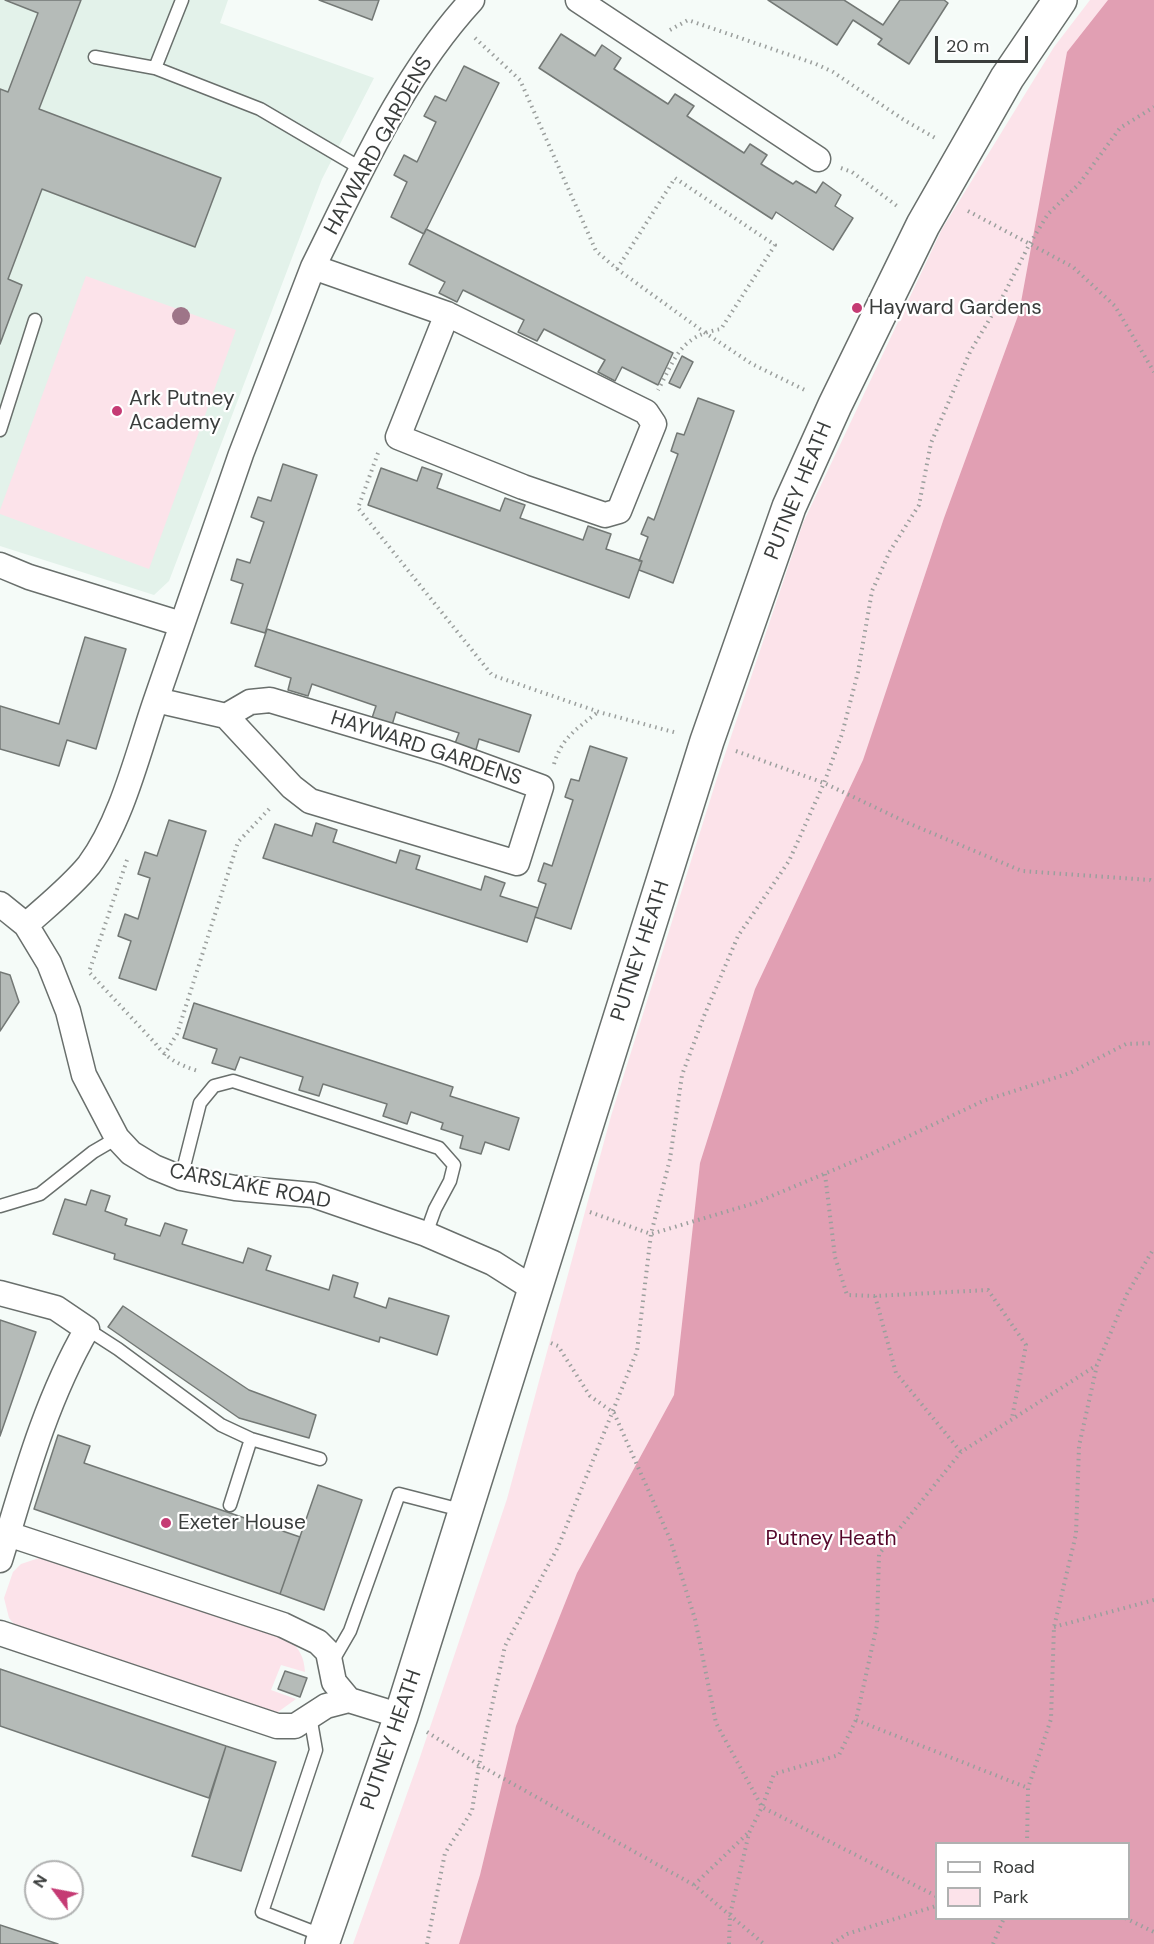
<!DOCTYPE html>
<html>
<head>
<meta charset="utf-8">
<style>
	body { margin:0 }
	#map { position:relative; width:1154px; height:1944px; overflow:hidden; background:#f5fbf8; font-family:"DM Sans",sans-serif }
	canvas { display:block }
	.legend { position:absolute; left:935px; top:1842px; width:195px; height:78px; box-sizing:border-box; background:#fff; border:2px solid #b0b1b1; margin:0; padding:8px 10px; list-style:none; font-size:18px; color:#3a3d3c }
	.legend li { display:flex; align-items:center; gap:12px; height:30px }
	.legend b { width:30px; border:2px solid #b0b1b1 }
	.north { position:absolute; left:24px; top:1860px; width:60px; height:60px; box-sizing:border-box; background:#fff; border:2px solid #b0b1b1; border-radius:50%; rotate:302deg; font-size:16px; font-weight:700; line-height:24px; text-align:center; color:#3a3d3c }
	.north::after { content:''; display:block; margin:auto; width:21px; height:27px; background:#c53b74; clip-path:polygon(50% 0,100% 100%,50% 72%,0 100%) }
	.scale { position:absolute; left:935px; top:36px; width:93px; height:27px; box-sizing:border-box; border:3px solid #3a3d3c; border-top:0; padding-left:8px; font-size:18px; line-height:21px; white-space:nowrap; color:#3a3d3c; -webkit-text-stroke:4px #fff; paint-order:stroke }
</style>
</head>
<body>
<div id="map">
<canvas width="1154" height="1944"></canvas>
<ul class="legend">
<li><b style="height:8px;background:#fff"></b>Road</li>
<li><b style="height:16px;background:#fce3ea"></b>Park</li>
</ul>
<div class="north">N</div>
<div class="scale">20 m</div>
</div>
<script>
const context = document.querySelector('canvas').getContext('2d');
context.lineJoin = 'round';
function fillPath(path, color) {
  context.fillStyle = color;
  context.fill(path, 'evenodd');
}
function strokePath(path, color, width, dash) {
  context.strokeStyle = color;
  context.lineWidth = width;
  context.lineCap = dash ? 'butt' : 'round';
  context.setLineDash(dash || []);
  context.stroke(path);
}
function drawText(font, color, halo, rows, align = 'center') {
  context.font = font + ' "DM Sans",sans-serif';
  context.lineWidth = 4.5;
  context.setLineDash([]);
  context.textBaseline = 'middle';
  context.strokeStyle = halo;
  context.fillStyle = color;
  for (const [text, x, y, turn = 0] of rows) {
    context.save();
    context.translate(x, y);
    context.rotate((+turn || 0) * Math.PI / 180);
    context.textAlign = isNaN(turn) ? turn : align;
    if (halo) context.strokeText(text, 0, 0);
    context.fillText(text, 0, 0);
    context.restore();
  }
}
const built = new Path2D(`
	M0,0H228L220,23L374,78L322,179L169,581L154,595L0,546Z`);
const green = new Path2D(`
	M1090,0H1154V1944H353L418,1763L507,1499L611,1116L717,778L803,523L942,229L1054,47ZM936,1844H1128V1918H936Z
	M86,276L236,330L149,569L0,514V510Z
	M39,1558L55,1559L289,1639C300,1650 304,1657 305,1672L281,1665L271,1690L296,1699L278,1712H266L18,1629L9,1618L4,1598L13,1572L21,1564Z`);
const forest = new Path2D(`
	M1108,0H1154V1944H459L480,1875L516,1726L577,1573L674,1395L700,1163L755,989L863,760L944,518L1019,313L1067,52ZM936,1844H1128V1918H936Z`);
const building = new Path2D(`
	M5,0H81L39,109L221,178L195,247L42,189L8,279L22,285L0,344V89L8,92L38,13Z
	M319,0H379L372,20Z
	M768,0H844L883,25L900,0H944L948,3L909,64L878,44L882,39L853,20L837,45Z
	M561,34L595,56L602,45L621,58L614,69L668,104L675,94L694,106L687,116L744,153L750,144L767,155L761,164L793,184L796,181L816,193L823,182L841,195L835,206L853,218L833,250L776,212L772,219L539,68Z
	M464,66L499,83L424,234L391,217L407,182L394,175L404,155L417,162L436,122L424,116L435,96L446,101Z
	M426,229L673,353L658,385L622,367L615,381L598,372L605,360L544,329L537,341L518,332L524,320L463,290L457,302L439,293L445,282L409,264Z
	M682,356L693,362L680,388L669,383Z
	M698,398L734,411L673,583L639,570L642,561H639L648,537L641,534L648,517L654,520L678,454L671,451L677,433L684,435Z
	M283,464L317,475L265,633L231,623L243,584L231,580L237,559L250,563L264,522L251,517L258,497L271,501Z
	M422,467L442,474L437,488L500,511L505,498L525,505L520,518L583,540L588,526L611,534L606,549L642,561L629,598L368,505L381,468L417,481Z
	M267,629L531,715L519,752L479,739L475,753L454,746L459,733L396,712L392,725L372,718L376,706L312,684L308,696L288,690L291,678L255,666Z
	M85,637L126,649L96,749L67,740L59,766L0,749V706L59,724Z
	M590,746L627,758L571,929L535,917L546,884L538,881L544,863L552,866L573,800L565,797L571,779L579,781Z
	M169,820L206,831L156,990L119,978L131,941L118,936L125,914L138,919L150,878L138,874L145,852L157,856Z
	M316,823L337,830L333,842L396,863L400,850L420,856L416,869L481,890L485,876L505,883L500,896L538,908L527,942L263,858L275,824L312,836Z
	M0,972L10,975L19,1002L0,1031Z
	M194,1003L453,1087L450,1096L519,1118L509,1150L485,1142L481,1154L460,1148L463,1136L441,1129L443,1123L411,1112L407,1124L383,1116L387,1104L323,1084L319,1096L299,1090L303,1077L240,1057L235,1070L212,1063L217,1049L183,1038Z
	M91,1190L110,1196L105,1211L127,1219L125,1225L160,1236L165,1223L187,1230L182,1244L243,1263L248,1248L271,1256L266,1270L329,1290L333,1275L358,1283L354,1297L386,1308L389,1298L449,1316L437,1355L380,1337L379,1342L114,1259L115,1254L53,1234L65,1199L86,1205Z
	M123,1306L249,1390L316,1415L309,1438L239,1418L108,1327Z
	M0,1320L36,1332L0,1436Z
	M58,1435L90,1446L84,1463L300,1537L280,1594L34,1509Z
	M318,1485L362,1500L324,1610L280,1594Z
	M0,1669L226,1746L209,1798L0,1726Z
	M285,1671L307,1678L300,1697L278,1689Z
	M226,1746L276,1762L241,1871L192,1856Z
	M0,1925L58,1944H0Z`);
const path = new Path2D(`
	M670,30L688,20L816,64L833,72L904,120L937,139
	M475,38L520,80L596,251L617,269L704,332L752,364L807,391
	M841,168L852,172L897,206
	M968,211L1073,267L1115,306L1154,372
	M617,269L675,178L775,245L721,329C680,336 676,357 658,390
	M378,453L358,508L492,675L599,712L677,733
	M736,751L824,783L908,823L1022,871L1150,880L1154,882
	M554,764C562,737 577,729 598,712
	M127,860L89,972L155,1043C167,1059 179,1065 198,1071
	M164,1055L177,1034L238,842L272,806
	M825,1174L835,1257L847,1295L875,1296L988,1290L1026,1345L1012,1418
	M590,1212L651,1234L755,1203L869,1155L983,1101L1070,1073L1126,1044L1154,1043
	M875,1296L896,1373L961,1452
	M551,1343L558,1346L590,1396L614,1413L670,1539L695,1619L716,1723L762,1807L936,1896
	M1054,1627L1154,1600
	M856,1720L1028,1788
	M427,1732L479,1765L694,1885L764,1944
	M1027,1844L1028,1788L1051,1719L1054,1627L1076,1534L1079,1446L1097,1365L1127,1294L1154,1248
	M694,1885L748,1833
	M1125,1918L1154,1932
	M427,1944L445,1853L472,1811L479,1765L505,1646L558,1547L637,1351L651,1234L670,1159L682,1075L704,1016L738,936L789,861L824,783L842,734L858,672L872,591L890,551L919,505L931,443L970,352L1001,300L1029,245L1048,214L1079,184L1120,128L1154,107
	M729,1944L730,1915L749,1833L762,1807L774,1774L839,1755L856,1720L877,1625L879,1554L961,1452L1097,1365
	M832,1944L847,1934L936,1906
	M993,1944L1004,1918`);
const lane = new Path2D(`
	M95,57L155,68L260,109L362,169
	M155,68L182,0
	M0,430L35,320
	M181,1178L200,1103L214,1086L233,1081L439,1148L454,1165L450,1181L435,1209L426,1234
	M0,1206L40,1194L93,1152L117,1138
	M87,1329L118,1349L221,1425L251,1439L320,1459
	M230,1505L251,1439
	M332,1662L350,1631L399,1494L465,1511
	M310,1716L316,1750L262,1912L324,1936`);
const street = new Path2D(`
	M578,0L818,159
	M447,314L398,437L523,487L605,515L619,511L654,424L646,412L447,314L313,267C359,175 402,76 472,0
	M0,565L29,577L181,624
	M226,716L250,702L270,700L445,752L541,787L517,863L310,801L292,787L226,716L156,700L241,454L313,267
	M0,904L26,925L49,963L68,1011L84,1075L117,1138L131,1153L154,1167L181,1178L235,1188L313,1195L426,1234L493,1263L534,1289
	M26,925C47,906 71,887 89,865C122,821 138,752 156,700
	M0,1293L56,1308L87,1329C50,1393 29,1463 8,1534
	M0,1560L8,1534L283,1625L318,1642L328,1652L334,1682L349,1700L326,1706L295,1726H277L0,1633
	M349,1700L401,1716`);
const secondary = new Path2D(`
	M322,1944L401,1716L707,741L789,507L835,405L923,225L1007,78L1060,0`);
const trees = [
	[181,316]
];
const markers = [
	[857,308,6,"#c53b74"],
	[117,411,6,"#c53b74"],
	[166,1523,6,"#c53b74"]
];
const streetNames = [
	["HAYWARD GARDENS",379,146,-61],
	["PUTNEY HEATH",799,491,-68],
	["HAYWARD GARDENS",426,749,18],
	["PUTNEY HEATH",641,951,-72],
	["CARSLAKE ROAD",250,1187,11],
	["PUTNEY HEATH",392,1740,-71]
];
const poiNames = [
	["Hayward Gardens",869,308],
	["Ark Putney",129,399],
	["Academy",129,423],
	["Exeter House",178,1523]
];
const parkNames = [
	["Putney Heath",831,1539]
];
fillPath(built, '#e3f2ea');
fillPath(green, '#fce3ea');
fillPath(forest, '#e19fb3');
fillPath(building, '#b5bbb8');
strokePath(building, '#737875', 1.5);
strokePath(lane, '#696f6c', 15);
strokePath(street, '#696f6c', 27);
strokePath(secondary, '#696f6c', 36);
strokePath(path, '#9b9f9d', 4, [1.5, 4.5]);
strokePath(lane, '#fff', 12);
strokePath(street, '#fff', 24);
strokePath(secondary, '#fff', 33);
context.fillStyle = '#9e7588';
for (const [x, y] of trees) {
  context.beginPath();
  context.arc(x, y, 9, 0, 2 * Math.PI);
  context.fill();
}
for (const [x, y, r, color] of markers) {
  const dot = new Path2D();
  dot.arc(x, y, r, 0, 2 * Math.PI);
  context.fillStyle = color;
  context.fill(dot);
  strokePath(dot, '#fff', 2);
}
drawText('21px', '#3a3d3c', '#fff', streetNames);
drawText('21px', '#3a3d3c', '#fff', poiNames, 'left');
drawText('21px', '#56082c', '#fff', parkNames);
</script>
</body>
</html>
